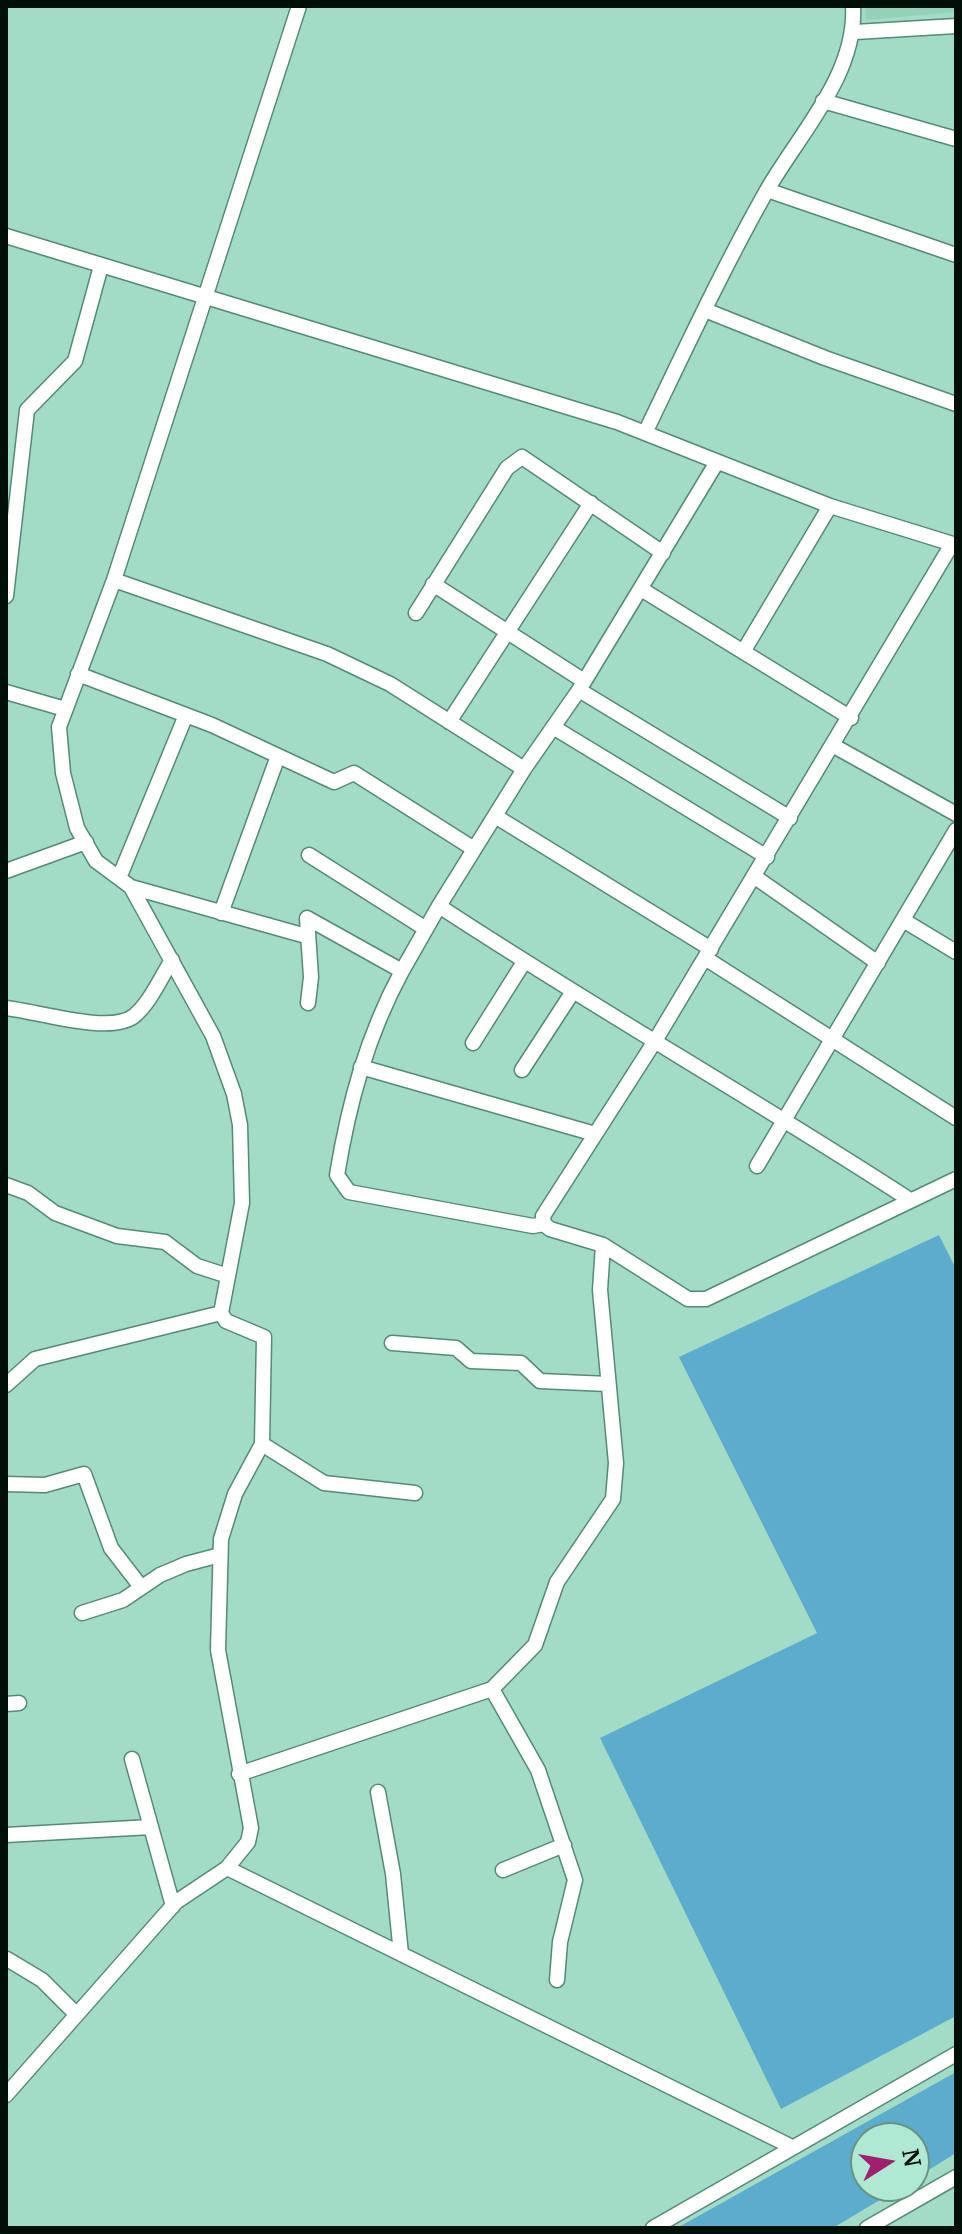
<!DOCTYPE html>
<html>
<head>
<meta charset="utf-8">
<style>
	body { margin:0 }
	#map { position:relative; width:962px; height:2234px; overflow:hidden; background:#a3dcc6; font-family:Merriweather,serif }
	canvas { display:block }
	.frame { position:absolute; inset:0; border:8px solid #001009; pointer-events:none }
	.north { position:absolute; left:850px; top:2122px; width:80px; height:80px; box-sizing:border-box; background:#b0e9d3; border:2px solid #6a9282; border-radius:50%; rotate:79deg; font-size:22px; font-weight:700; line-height:32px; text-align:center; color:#001009 }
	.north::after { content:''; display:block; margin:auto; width:28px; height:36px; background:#a11f6f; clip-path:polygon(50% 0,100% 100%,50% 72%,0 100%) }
</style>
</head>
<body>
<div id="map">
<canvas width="962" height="2234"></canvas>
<div class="frame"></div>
<div class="north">N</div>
</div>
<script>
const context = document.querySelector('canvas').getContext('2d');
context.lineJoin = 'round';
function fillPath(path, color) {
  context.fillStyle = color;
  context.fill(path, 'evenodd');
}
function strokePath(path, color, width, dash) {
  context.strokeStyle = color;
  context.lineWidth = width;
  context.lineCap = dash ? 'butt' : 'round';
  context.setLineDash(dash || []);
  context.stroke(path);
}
const built = new Path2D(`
	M865,6H956V12L866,20Z`);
const water = new Path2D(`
	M939,1235L956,1269V2016L781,2109L600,1738L817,1633L679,1357Z
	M956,2072V2153L914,2179V2138H866V2186H903L833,2228H677Z`);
const minor = new Path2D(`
	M855,32L956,26
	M823,101L956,139
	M767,190L956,255
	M6,236L617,422L830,506L956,545
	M705,310L825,358L956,404
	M645,433C684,352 722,270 766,192C798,135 857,75 853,6
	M114,580L327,654L390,684L524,769
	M433,584L584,681
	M641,589L851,718
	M6,596L27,410L75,361L101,266
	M416,613L507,468L522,457L663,553
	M743,652L830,506
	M78,674L212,725L334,782L354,773L474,849
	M579,690L790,818
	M6,692L65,709
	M449,722L591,503
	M553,727L767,857
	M834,746L956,814
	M495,816L711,949
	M309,855L426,929
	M6,871L86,842
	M755,877L878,963
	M119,878L186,715
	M131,887L306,936
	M439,906C594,1008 755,1099 910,1200
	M221,913L278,756
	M903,920L956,952
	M705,958L956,1118
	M402,971C367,1036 349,1102 337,1175L349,1192L533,1226L544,1224
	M308,1003L311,977L307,918L402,971L439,906L524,769L579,690L717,462
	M6,1008C36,1011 110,1035 134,1016C150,1003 161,977 172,960
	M473,1043L524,962
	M361,1067L595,1134
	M522,1070L572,993
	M757,1166L956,830
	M6,1185L28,1193L55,1213L117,1236L165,1242L197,1266L225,1275
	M603,1245L550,1229L544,1224L543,1216L655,1041L952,544
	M392,1343L456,1348L471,1361L521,1363L540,1381L608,1384
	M6,1385L35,1359L221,1313
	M262,1444L324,1483L415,1493
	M6,1484L45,1485L84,1474L111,1548L141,1587
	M82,1613L123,1600L160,1575L186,1564L220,1555
	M492,1689L538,1770L575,1880L560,1942L557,1980
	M6,1704L19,1703
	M132,1759L173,1906
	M239,1774L492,1689L535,1645L557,1582L613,1499L616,1463L600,1290L603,1245L688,1299H706L956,1179
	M378,1792L393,1874L401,1954
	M6,1835L151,1827
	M227,1868L792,2147
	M503,1870L564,1845
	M7,1959L42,1980L75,2013
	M6,2095L176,1902L227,1868L248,1842L251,1828L218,1650L221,1539L235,1494L262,1444L264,1337L226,1321L221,1313L242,1203L240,1125L234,1094L213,1036L131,887L96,861L77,828L63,773L59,727L114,580L299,6
	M653,2228L956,2054
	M867,2228L956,2177`);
fillPath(built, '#91d2b9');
fillPath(water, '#5cacce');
strokePath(minor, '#548a76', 17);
strokePath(minor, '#fff', 14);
</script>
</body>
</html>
